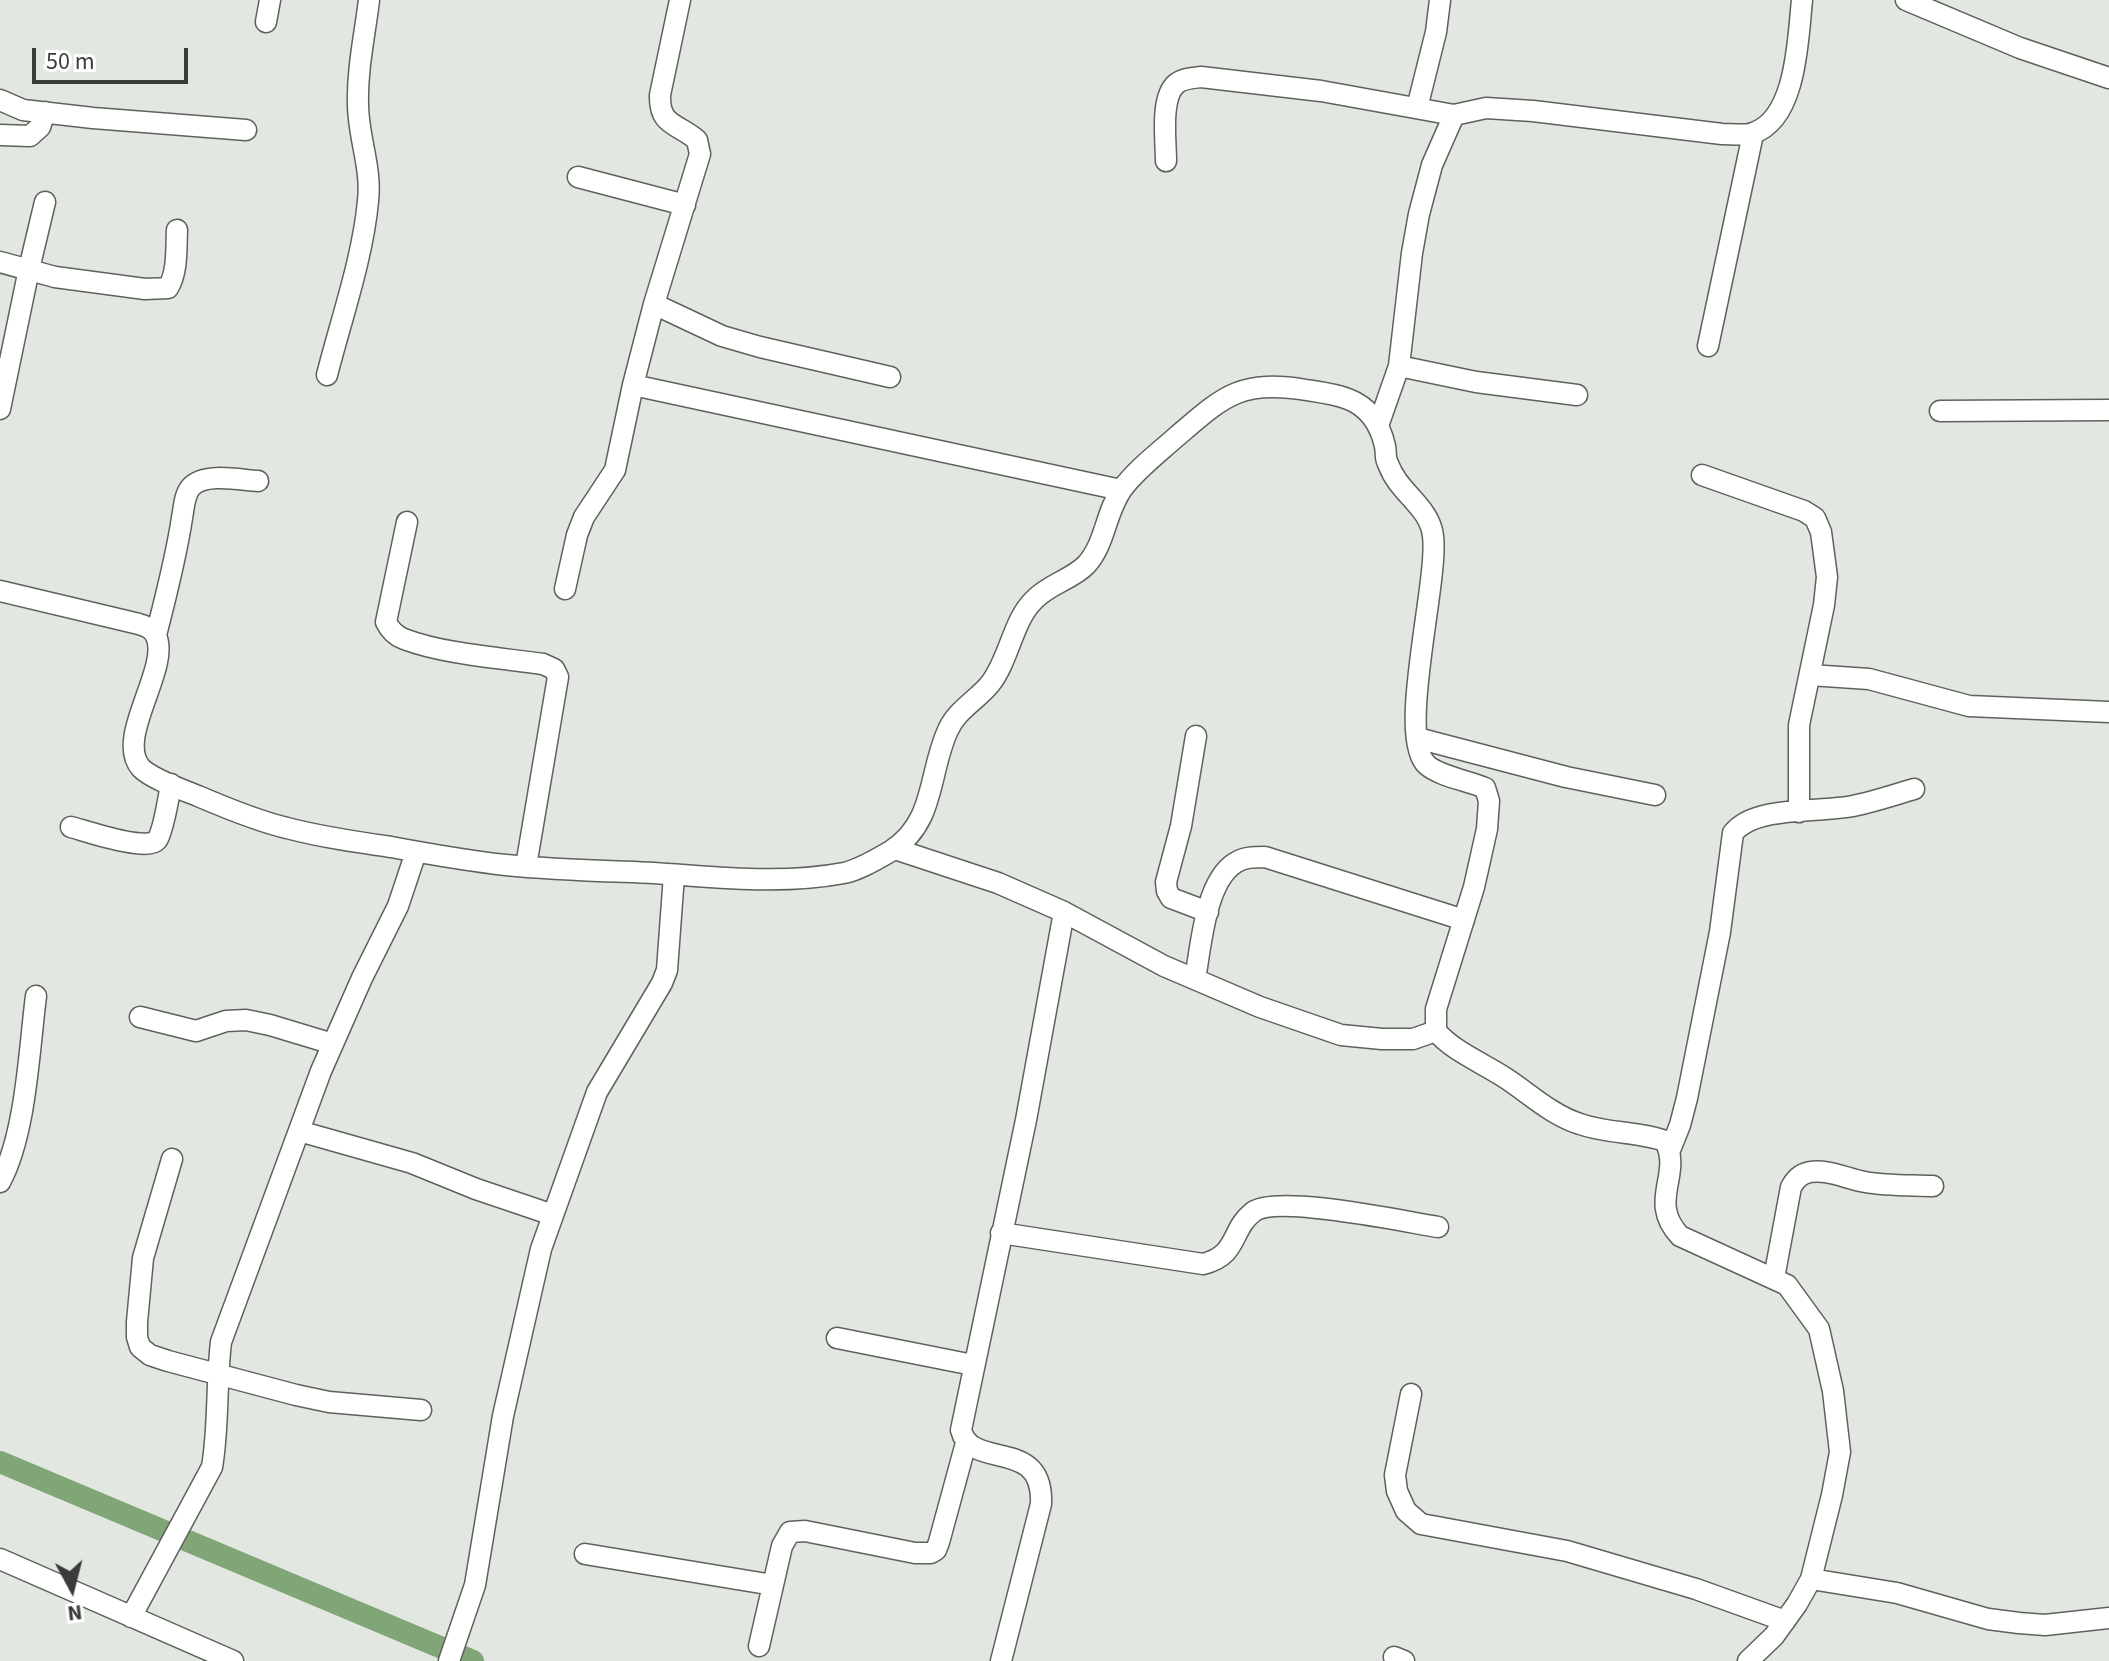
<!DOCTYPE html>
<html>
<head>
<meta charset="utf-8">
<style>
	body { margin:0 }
	#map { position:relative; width:2109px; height:1661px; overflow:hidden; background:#e2e8e1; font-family:"Source Sans 3",sans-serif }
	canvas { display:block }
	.north { position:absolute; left:32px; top:1549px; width:80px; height:80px; -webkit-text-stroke:6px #fff; paint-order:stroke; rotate:173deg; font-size:22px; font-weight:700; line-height:32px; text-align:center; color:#3a3c39 }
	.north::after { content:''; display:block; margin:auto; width:28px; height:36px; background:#3a3c39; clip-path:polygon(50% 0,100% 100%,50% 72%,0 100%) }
	.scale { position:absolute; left:32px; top:48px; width:156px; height:36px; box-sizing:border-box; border:4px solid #3a3c39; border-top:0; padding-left:10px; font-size:24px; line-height:28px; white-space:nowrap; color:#3a3c39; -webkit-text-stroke:6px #fff; paint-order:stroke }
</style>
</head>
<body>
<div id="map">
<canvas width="2109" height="1661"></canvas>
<div class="north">N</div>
<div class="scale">50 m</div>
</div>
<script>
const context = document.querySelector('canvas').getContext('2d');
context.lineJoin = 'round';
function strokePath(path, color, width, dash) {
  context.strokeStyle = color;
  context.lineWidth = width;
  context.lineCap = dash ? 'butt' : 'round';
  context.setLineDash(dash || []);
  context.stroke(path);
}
const canal = new Path2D(`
	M0,1462L473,1661`);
const minor = new Path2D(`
	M680,0L660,95C659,126 677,123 697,140L700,154L654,304L633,385L1121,490
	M1906,0L2020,48L2109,78
	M266,22L270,0
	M0,100L23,110L93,118L246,130
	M1417,108L1436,32L1440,0
	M0,135L30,136L40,127L45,112
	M1166,161C1166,141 1160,98 1176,84C1183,78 1193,78 1201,77L1321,91L1454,115
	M578,177L685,205
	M0,262L55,277L145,289L168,288C178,272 176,248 177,230
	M654,304L722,336L760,347L890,377
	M1708,346L1753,134
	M1399,366L1476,382L1577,395
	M327,375C341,320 363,257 368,201C372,168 358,137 358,104C357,69 365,34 369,0
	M0,409L29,269L45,202
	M1940,411L2109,410
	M1378,426L1399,366L1412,253L1419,214L1432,165L1454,115L1486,108L1533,111L1722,134C1732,134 1745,136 1753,133C1797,119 1798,37 1802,0
	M1702,475L1804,511L1815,518L1821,532L1827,577L1824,605L1799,725V812
	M407,522L386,622C390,630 396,636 404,639C443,654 501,658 543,664L554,669L558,677L526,866
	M565,589L577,535L584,517L615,470L633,385
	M0,591L139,624C147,627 152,628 156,636C171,668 114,738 141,768C152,779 183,790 198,796C226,808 257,821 287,828C321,837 356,842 391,847C429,854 468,861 506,865C555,870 605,871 654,873C717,877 780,885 844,873C859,870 877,859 891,851C936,822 928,773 948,730C957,710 977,700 990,684C1009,660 1013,620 1034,600C1049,584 1071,580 1086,565C1106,543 1105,513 1122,489C1136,470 1157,454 1175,438C1223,397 1239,379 1306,390C1319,392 1335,394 1348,399C1369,407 1380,424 1385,446C1387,458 1384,456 1389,466C1399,493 1430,507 1433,536C1439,581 1396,738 1427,765C1439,776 1469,781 1485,788L1489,801L1487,829L1474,887L1436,1009V1031C1452,1051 1485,1064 1507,1079C1531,1095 1552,1115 1580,1124C1608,1134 1638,1131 1665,1141C1683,1175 1647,1201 1680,1236L1787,1285L1819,1329L1833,1391L1840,1452L1832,1495L1811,1579L1797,1604L1774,1636L1748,1661
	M156,635C166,596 176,558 182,518C184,508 184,495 191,487C205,472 240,480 258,481
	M1810,675L1869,679L1969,706L2109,712
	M1196,736L1181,826L1166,882L1167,891L1171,898L1208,912
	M1417,738L1566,777L1655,795
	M71,827C86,831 147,852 157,840C163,832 169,796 171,784
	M895,849L998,883L1064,912L1164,966L1260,1007L1341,1035L1382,1039H1413L1436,1031
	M1195,979C1201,947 1205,882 1235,863C1244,857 1254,857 1265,857L1464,920
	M140,1017L196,1031L226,1021L246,1020L270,1025L333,1044
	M299,1131L412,1163L476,1189L553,1215
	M1670,1150L1680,1125L1687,1098L1720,932L1733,833C1755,805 1819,813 1853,806C1873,802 1894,795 1914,789
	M172,1159L143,1258L137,1322V1337L140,1347L150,1355L168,1361L296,1395L329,1402L421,1410
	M0,1182C26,1134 29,1051 36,996
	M1001,1233L1203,1264C1239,1255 1230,1230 1253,1212C1276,1194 1406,1222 1438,1227
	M1774,1278L1791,1187C1796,1179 1800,1174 1810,1172C1828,1169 1847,1179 1865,1182C1887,1186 1910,1185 1933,1186
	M837,1338L973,1365
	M1411,1394L1395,1475L1397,1491L1406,1511L1421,1524L1567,1551L1696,1589L1785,1621
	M585,1554L773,1585
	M0,1559L233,1661
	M1811,1579L1897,1593L1988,1619L2019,1623L2045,1625L2109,1618
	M131,1617L212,1467C219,1426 216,1384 221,1342L321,1071L362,978L398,906L416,852
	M759,1646L782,1546L790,1532L805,1531L915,1553H931L936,1550L939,1542L966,1443
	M1394,1657L1404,1661
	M449,1661L475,1585L503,1416L541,1249L597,1092L662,983L667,970L674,875
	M1001,1661L1041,1504C1044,1436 971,1471 961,1430L1026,1120L1064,912`);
strokePath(canal, '#80a577', 22);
strokePath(minor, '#5d625b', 23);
strokePath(minor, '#fff', 20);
</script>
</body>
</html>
